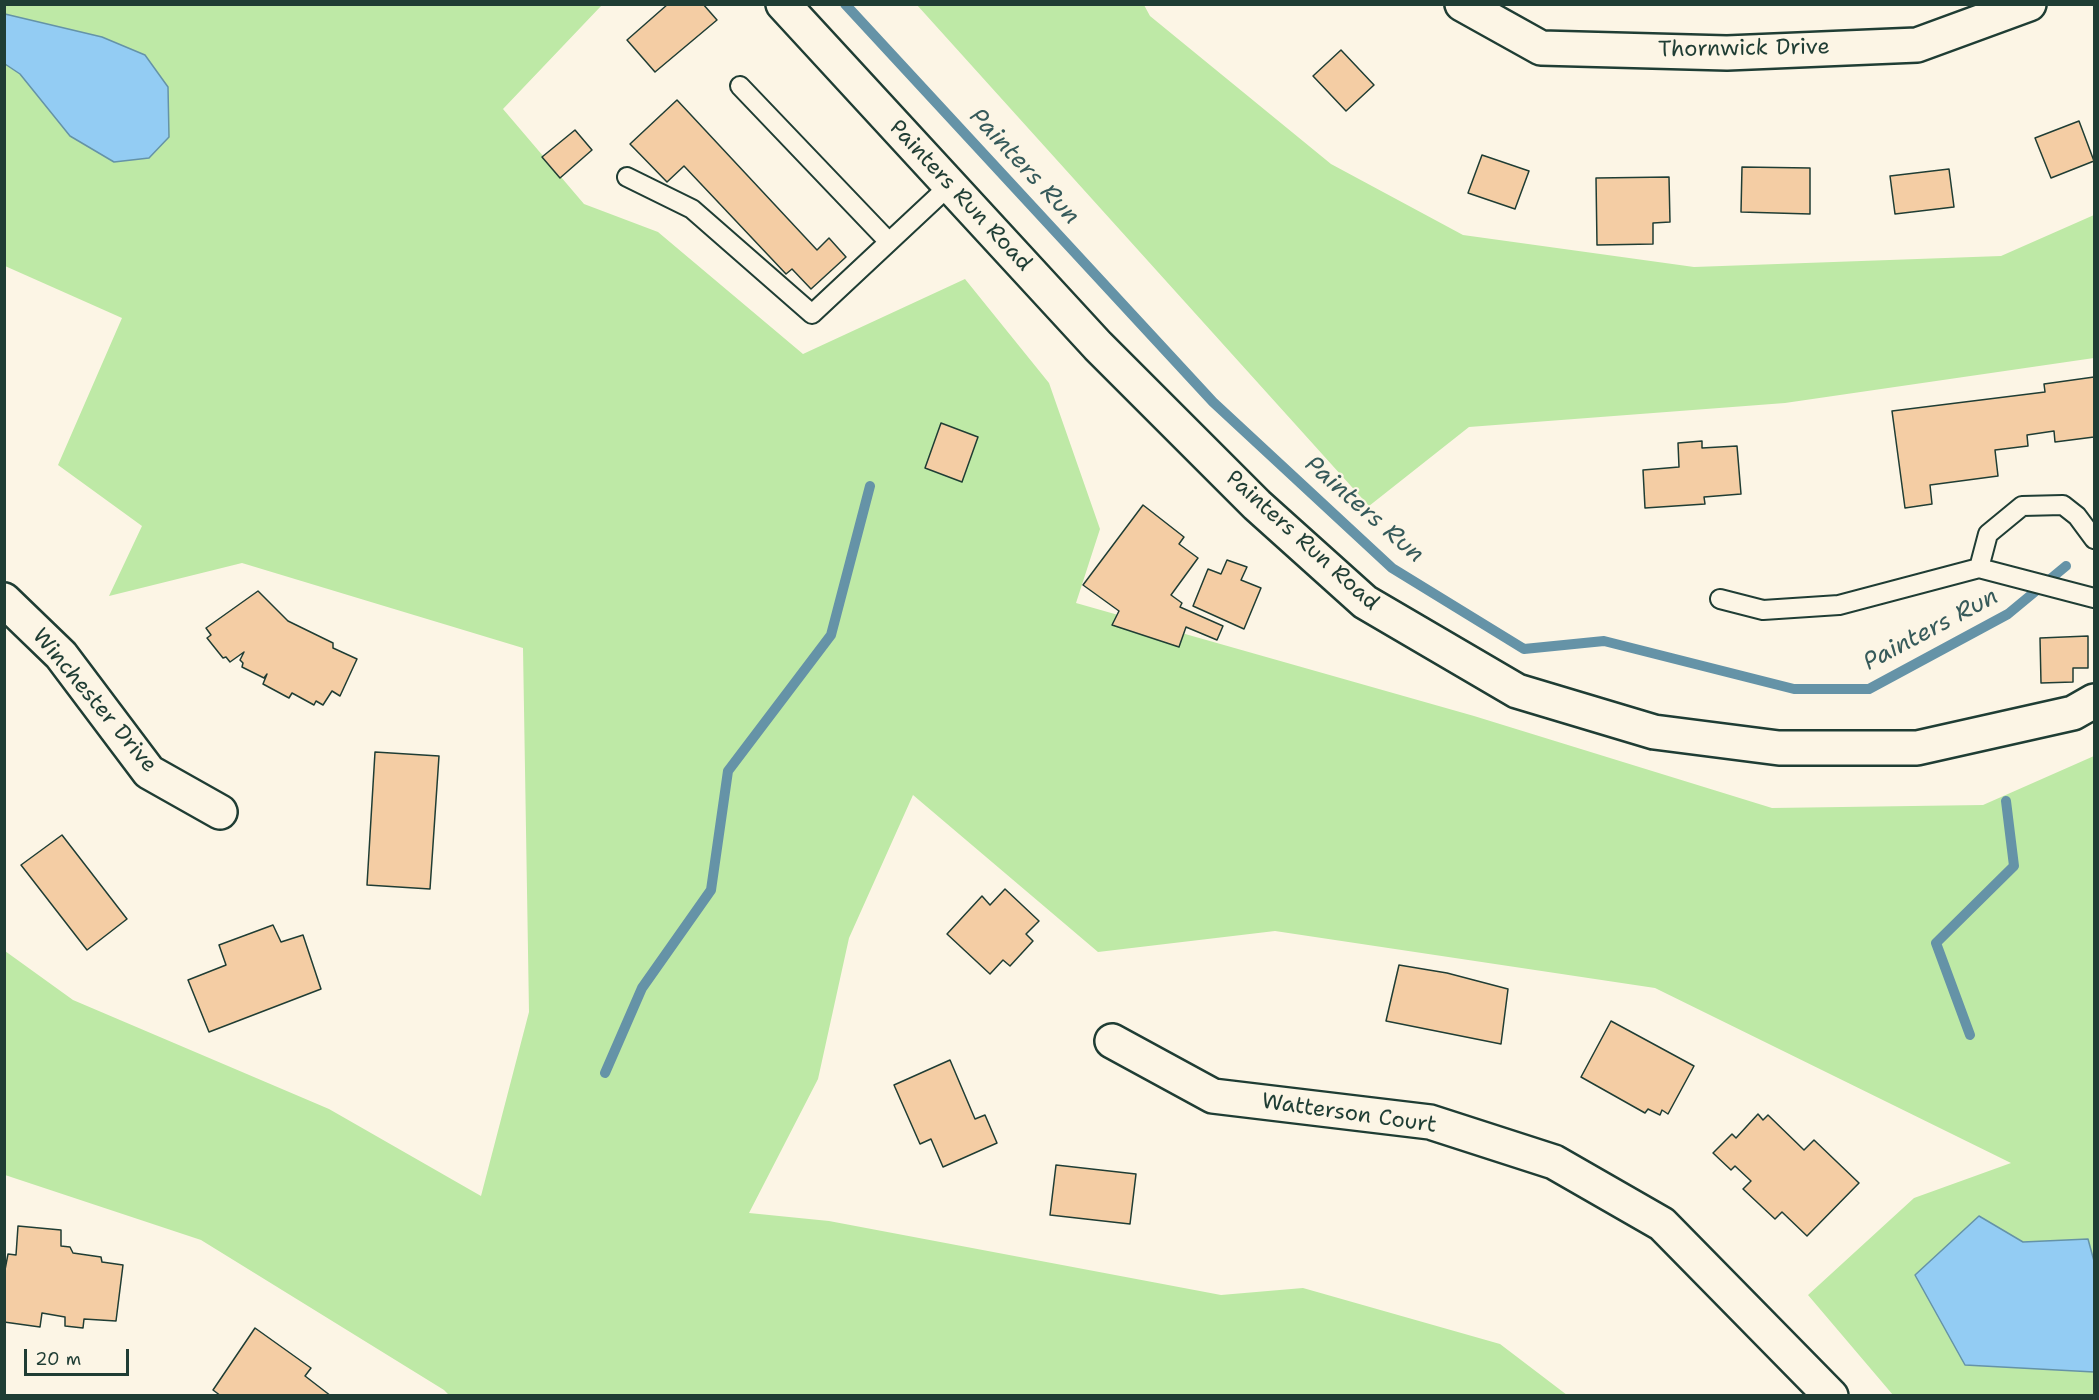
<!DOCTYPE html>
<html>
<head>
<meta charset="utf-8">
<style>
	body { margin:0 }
	#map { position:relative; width:2099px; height:1400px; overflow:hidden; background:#fcf5e5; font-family:"Shantell Sans",sans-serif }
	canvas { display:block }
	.frame { position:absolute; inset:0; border:6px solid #1f3d34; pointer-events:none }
	.scale { position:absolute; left:24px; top:1349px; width:105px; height:27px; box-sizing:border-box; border:3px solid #1f3d34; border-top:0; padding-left:8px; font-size:18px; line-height:21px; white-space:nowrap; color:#1f3d34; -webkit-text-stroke:4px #fcf5e5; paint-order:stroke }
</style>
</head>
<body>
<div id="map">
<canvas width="2099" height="1400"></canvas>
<div class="frame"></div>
<div class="scale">20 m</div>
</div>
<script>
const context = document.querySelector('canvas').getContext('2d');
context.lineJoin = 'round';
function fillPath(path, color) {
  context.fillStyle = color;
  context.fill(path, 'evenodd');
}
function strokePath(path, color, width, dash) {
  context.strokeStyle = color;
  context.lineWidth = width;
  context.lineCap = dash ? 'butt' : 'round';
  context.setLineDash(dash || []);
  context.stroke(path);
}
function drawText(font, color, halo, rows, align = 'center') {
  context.font = font + ' "Shantell Sans",sans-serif';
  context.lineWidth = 4.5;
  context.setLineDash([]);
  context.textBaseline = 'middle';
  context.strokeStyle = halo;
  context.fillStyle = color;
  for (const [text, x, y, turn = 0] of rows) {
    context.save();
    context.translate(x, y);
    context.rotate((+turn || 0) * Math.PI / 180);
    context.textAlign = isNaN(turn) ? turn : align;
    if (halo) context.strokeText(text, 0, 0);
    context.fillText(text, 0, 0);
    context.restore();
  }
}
const green = new Path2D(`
	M5,5H602L503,109L584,204L658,232L803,354L965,279L1049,383L1100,529L1076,603L1474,716L1772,808L1983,805L2094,756V1395H1893L1808,1295L1914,1198L2011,1163L1655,988L1275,931L1098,952L913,795L849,938L818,1079L749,1213L829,1221L1221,1295L1303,1288L1500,1344L1567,1395H449L444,1390L201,1240L5,1175V951L73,1000L329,1109L481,1196L529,1012L523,648L242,563L109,596L142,526L58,465L122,318L5,266Z
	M917,5H1144L1150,16L1331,164L1463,235L1694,267L2001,256L2094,215V358L1785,403L1469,427L1369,506Z`);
const water = new Path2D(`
	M5,14L102,37L145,55L168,87L169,137L149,158L114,162L70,136L20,74L5,64Z
	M1979,1216L2023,1242L2088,1239L2094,1261V1372L1965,1365L1915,1275Z`);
const stream = new Path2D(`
	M845,4L1213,402L1392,568L1524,649L1604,641L1794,689H1869L2008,614L2066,566
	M1970,1035L1936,943L2014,866L2006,801
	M605,1073L642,988L711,890L728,771L831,635L870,486`);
const building = new Path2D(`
	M668,4H703L717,20L655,72L627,40Z
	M1341,50L1374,85L1346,111L1313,76Z
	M677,100L817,250L829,238L846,257L811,289L792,269L786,274L684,166L667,182L630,144Z
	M2079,121L2094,161L2051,178L2035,138Z
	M575,130L592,150L560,178L542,157Z
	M1482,155L1529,171L1515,209L1468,193Z
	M1742,167L1810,168V214L1741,212Z
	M1949,169L1954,207L1895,214L1890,176Z
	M1669,177L1670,222L1653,223V244L1597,245L1596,178Z
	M2094,377V437L2055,442L2054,431L2027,435L2028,446L1995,450L1998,476L1930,485L1932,504L1905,508L1892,411L2045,392L2044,384Z
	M941,423L978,437L962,482L925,468Z
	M1702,441V448L1737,446L1741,494L1704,497L1705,504L1645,508L1643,470L1679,467L1678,443Z
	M1143,505L1184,537L1179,544L1198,558L1171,595L1182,603L1180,607L1223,626L1217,640L1186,627L1179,647L1112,625L1119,611L1083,585Z
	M1227,560L1247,567L1241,580L1261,588L1244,629L1193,606L1208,569L1221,574Z
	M258,591L288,621L333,643V648L357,659L340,696L332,691L323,705L316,701L314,705L292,693L289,698L263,684L267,674L264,678L242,667L243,663L240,660L244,652L230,662L226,657L223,658L207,638L211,635L206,628Z
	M2088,636V668H2073V682L2041,683L2040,638Z
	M375,752L439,756L430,889L367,885Z
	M62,835L127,919L87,950L21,865Z
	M1005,889L1039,921L1026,934L1033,941L1010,966L1003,960L990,974L947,934L982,896L990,905Z
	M273,925L281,942L303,935L321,989L209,1032L188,980L226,965L219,945Z
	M1399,965L1447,973L1508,989L1501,1044L1386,1021Z
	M1611,1021L1694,1066L1668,1114L1662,1110L1660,1115L1648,1109L1645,1113L1581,1077Z
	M950,1060L975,1119L985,1115L997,1143L943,1167L931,1139L920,1144L894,1085Z
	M1758,1114L1763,1120L1768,1115L1804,1150L1814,1140L1859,1183L1807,1236L1782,1212L1775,1219L1743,1189L1751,1181L1735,1166L1731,1170L1713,1153L1732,1134L1736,1138Z
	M1056,1165L1136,1174L1130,1224L1050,1215Z
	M18,1226L61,1230V1246L70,1247L73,1253L101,1257L102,1262L123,1265L116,1321L84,1319L83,1328L65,1326V1317L42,1313L40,1327L4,1322V1275L8,1254L16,1255Z
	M255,1328L311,1368L305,1376L331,1396H221L213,1390Z`);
const lane = new Path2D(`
	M740,86L889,242
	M627,177L692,209L812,314L950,185
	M1979,568L2094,598
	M1720,599L1763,610L1839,605L1979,568L1988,534L2022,506L2063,505L2077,516L2094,539`);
const street = new Path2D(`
	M1462,4L1541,48L1727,53L1917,45L2029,4
	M4,600L61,655L149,772L220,812
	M1112,1041L1213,1096L1430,1122L1554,1162L1662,1224L1831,1396`);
const secondary = new Path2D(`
	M783,4L1098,346L1257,505L1365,602L1517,691L1654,732L1779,748H1917L2073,713L2094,701`);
const streetNames = [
	["Thornwick Drive",1744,49,-1],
	["Painters Run Road",960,196,47],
	["Painters Run Road",1302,541,42],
	["Winchester Drive",94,701,50],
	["Watterson Court",1349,1114,8]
];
const waterNames = [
	["Painters Run",1024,167,47],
	["Painters Run",1364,510,41],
	["Painters Run",1931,630,-28]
];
fillPath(green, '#bee9a6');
fillPath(water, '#93ccf3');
strokePath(water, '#6593a7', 1.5);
strokePath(stream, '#6593a7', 10);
fillPath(building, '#f4cda4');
strokePath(building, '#1f3d34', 1.5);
strokePath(lane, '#1f3d34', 22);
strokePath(street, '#1f3d34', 38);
strokePath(secondary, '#1f3d34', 38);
strokePath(lane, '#fcf5e5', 18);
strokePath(street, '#fcf5e5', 33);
strokePath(secondary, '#fcf5e5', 33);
drawText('22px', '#1f3d34', '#fcf5e5', streetNames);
drawText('italic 24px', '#365a5a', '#fcf5e5', waterNames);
</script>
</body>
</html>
